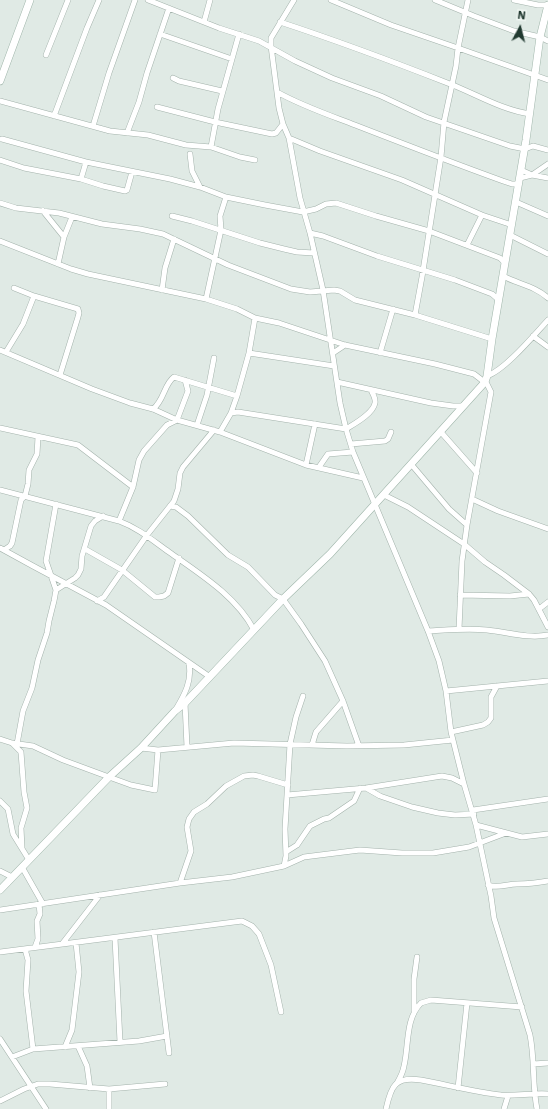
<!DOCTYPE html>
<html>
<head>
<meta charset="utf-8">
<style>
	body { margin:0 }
	#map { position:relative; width:548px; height:1109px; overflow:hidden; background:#e0eae5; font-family:"Work Sans",sans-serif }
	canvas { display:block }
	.north { position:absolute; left:500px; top:8px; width:40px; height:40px; -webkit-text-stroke:3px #f1f7f3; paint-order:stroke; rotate:7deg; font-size:11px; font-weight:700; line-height:16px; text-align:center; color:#223a31 }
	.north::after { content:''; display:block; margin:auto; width:14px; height:18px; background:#223a31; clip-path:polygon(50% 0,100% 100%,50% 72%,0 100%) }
</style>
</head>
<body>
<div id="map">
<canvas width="548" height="1109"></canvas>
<div class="north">N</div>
</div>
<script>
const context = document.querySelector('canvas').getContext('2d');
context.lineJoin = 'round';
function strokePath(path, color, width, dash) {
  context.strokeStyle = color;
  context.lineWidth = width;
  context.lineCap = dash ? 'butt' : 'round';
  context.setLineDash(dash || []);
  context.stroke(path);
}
const street = new Path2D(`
	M148,0L219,28L259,41L295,61L332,78L381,96L426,117L510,146L525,149L533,146L548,150
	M294,0L271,38V46L279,108L283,124L289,138L300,198L310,233L323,290L340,403L346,429L353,452L428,631L439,661L446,691L451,732L464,784L476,825L491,896L494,918L530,1035C535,1060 532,1084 537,1109
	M331,0L391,25L458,48L456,66L444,122L441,157L422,277L415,315
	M435,0L474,16L514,31L540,37L548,41
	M468,0L458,48L548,80
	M514,0L538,5H548
	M204,22L210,0
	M280,22C338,41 394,62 450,84C476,94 502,110 530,114
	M160,34L232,59
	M46,55L68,0
	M173,78L179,81L222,91
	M277,92C302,106 329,115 355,125C404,144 453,163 503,181L512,184H519
	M0,101L110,131L148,135L186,145L211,147L240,157L255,160
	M157,107L215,122L272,134L276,133L283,124
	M54,116L87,28L99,0
	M93,126L109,73L135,0
	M127,133L139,102L147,73L169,8
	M289,138L320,151L402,180L482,215L512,225
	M2,139L86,162L170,179L200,187L226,197L265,205L303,212L316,209L326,204L336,203L376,216L429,231L500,258L505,263
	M211,147L218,109L239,34
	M190,154L192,171L200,187
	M0,160L24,168L81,179L103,186L125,191L127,190L132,172
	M521,170L532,175L548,178
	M520,178L532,175L548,164
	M81,179L86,162
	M516,202L548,216
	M0,203L16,208L59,213L102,224L140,229L163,234L228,265L291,289L310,292L334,290L340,291L355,300L415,315L492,339
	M43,211L64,237
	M172,216L192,221L260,243L284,249L297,252L314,253
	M310,233L323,236L377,256L455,280L492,294L499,300
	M510,235L548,254
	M0,241L71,269L88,274L206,299L237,309L255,318L279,323L345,345L435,364L474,374L487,384L491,392L467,525L462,561L459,629
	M467,245L482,215
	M58,264L64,237L72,217
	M503,276C518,284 535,286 548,298
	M14,288L34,296L78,309L79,313L78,317L60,375
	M162,290L165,268L174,239
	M206,299L221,230L220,216L226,197
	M533,336L548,347
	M0,350L92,389L130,403L153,409L177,420L220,432L306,465L363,478
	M6,352L23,324L34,296
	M249,353L334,366
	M333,353L345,345
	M380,353L393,309
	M487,376C505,370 534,335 548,320
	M337,382L431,403L453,406H463
	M153,409C164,401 164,384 174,377L237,396
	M231,413L238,412L346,429C354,424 373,414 375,403C376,399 373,394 371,390
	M197,425L207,395L214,358
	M0,428L78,445L133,487
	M440,431L477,473
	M220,432L231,413L237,396L249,353L255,318
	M351,444L385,441L388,439L391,432
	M411,464L449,509L467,525
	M306,465L315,424
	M319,467L328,454L353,452
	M0,490L119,521C138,528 152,540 169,552C200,574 236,596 254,630
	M384,495L408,507L464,544L485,562L504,575L529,594L534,600L548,627
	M472,499L498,511L548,529
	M170,506L176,507L188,516L228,555L248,567L275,595L283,599L301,624L325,661L343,701L359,746
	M119,521L133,487L139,460L144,451L167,425L177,420L188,391L185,380
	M0,548L33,566L106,605L210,677
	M85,549L122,570L155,597H159L164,596L168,593L179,558
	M4,550L10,546L12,543L21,500L25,496L28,484L29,470L37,454L38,437
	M56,590L75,578L78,575L81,569L82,556L91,526L95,521L103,516
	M460,595L510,596L529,594
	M97,601L104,597L147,535L174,501L178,489L180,473L183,467L214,430
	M539,609L548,602
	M428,631C448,630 467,628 487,630C507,632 528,639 548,635
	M446,691L548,681
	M185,703L187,747
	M176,709C185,694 192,681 189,663
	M451,732L483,725L488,722L491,718V697L497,686
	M0,739L12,743L33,746L63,760L109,777L131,785L155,790L158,750
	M13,744L21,752L24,792L27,808L21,828L22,848
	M17,744L23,711L32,688L38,660L47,633L49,621L54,601L56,590L46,561L56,504
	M312,745L316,732L343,701
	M141,748L158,750L234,743L347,746L404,745L453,740
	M366,788L380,796L412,807L438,813L455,815L474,814
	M287,795L366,788L442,776L452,778L464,784
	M0,801L8,809L13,834L29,860
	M473,810L548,799
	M476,825L522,837L548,834
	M286,852L297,845L310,826L324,819L329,818L354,801L360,788
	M284,866L286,856L285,829L290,744L296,717L303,696
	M22,867L43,904
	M0,871L12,877
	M180,883L191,851L187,827L189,819L194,812L207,804L226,786L244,776L253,775L258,776L288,785
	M488,885C497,889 507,884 517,884C527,884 537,883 548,881
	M0,910L180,883L232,877L284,866L304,857L360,850L402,853H433L469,847L506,833
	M154,932L169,1053
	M115,938L120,1042
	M62,944L100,895
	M35,947L38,939L37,921L40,914L39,904
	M25,949L28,960L26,991L33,1049
	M0,952L242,921L252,926L259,934L271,965L281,1012
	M414,1011V979L417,957
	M0,1039L46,1109
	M78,1046L87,1066L90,1088
	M65,1047L72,1030L79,972L76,943
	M12,1057L33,1049L139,1041L167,1036
	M533,1064L548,1063
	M397,1083C400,1078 403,1072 404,1066C409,1046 405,1019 421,1003L431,1000L522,1007
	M458,1088L467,1003
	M109,1089V1109
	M0,1101L24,1089L38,1084H50L109,1089L165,1084
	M386,1109C391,1086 395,1076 421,1080C448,1085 474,1092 501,1095C517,1096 532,1093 548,1094
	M504,1109L508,1096`);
const secondary = new Path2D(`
	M0,81L30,0
	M0,890L109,777L141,748L175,711L185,703L283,599L330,554L485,382L487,376L492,339L526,140L540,37L548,5`);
strokePath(street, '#a3b2ab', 6);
strokePath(secondary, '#a0b6ab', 8);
strokePath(street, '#fff', 5);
strokePath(secondary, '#fff', 7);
</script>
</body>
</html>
